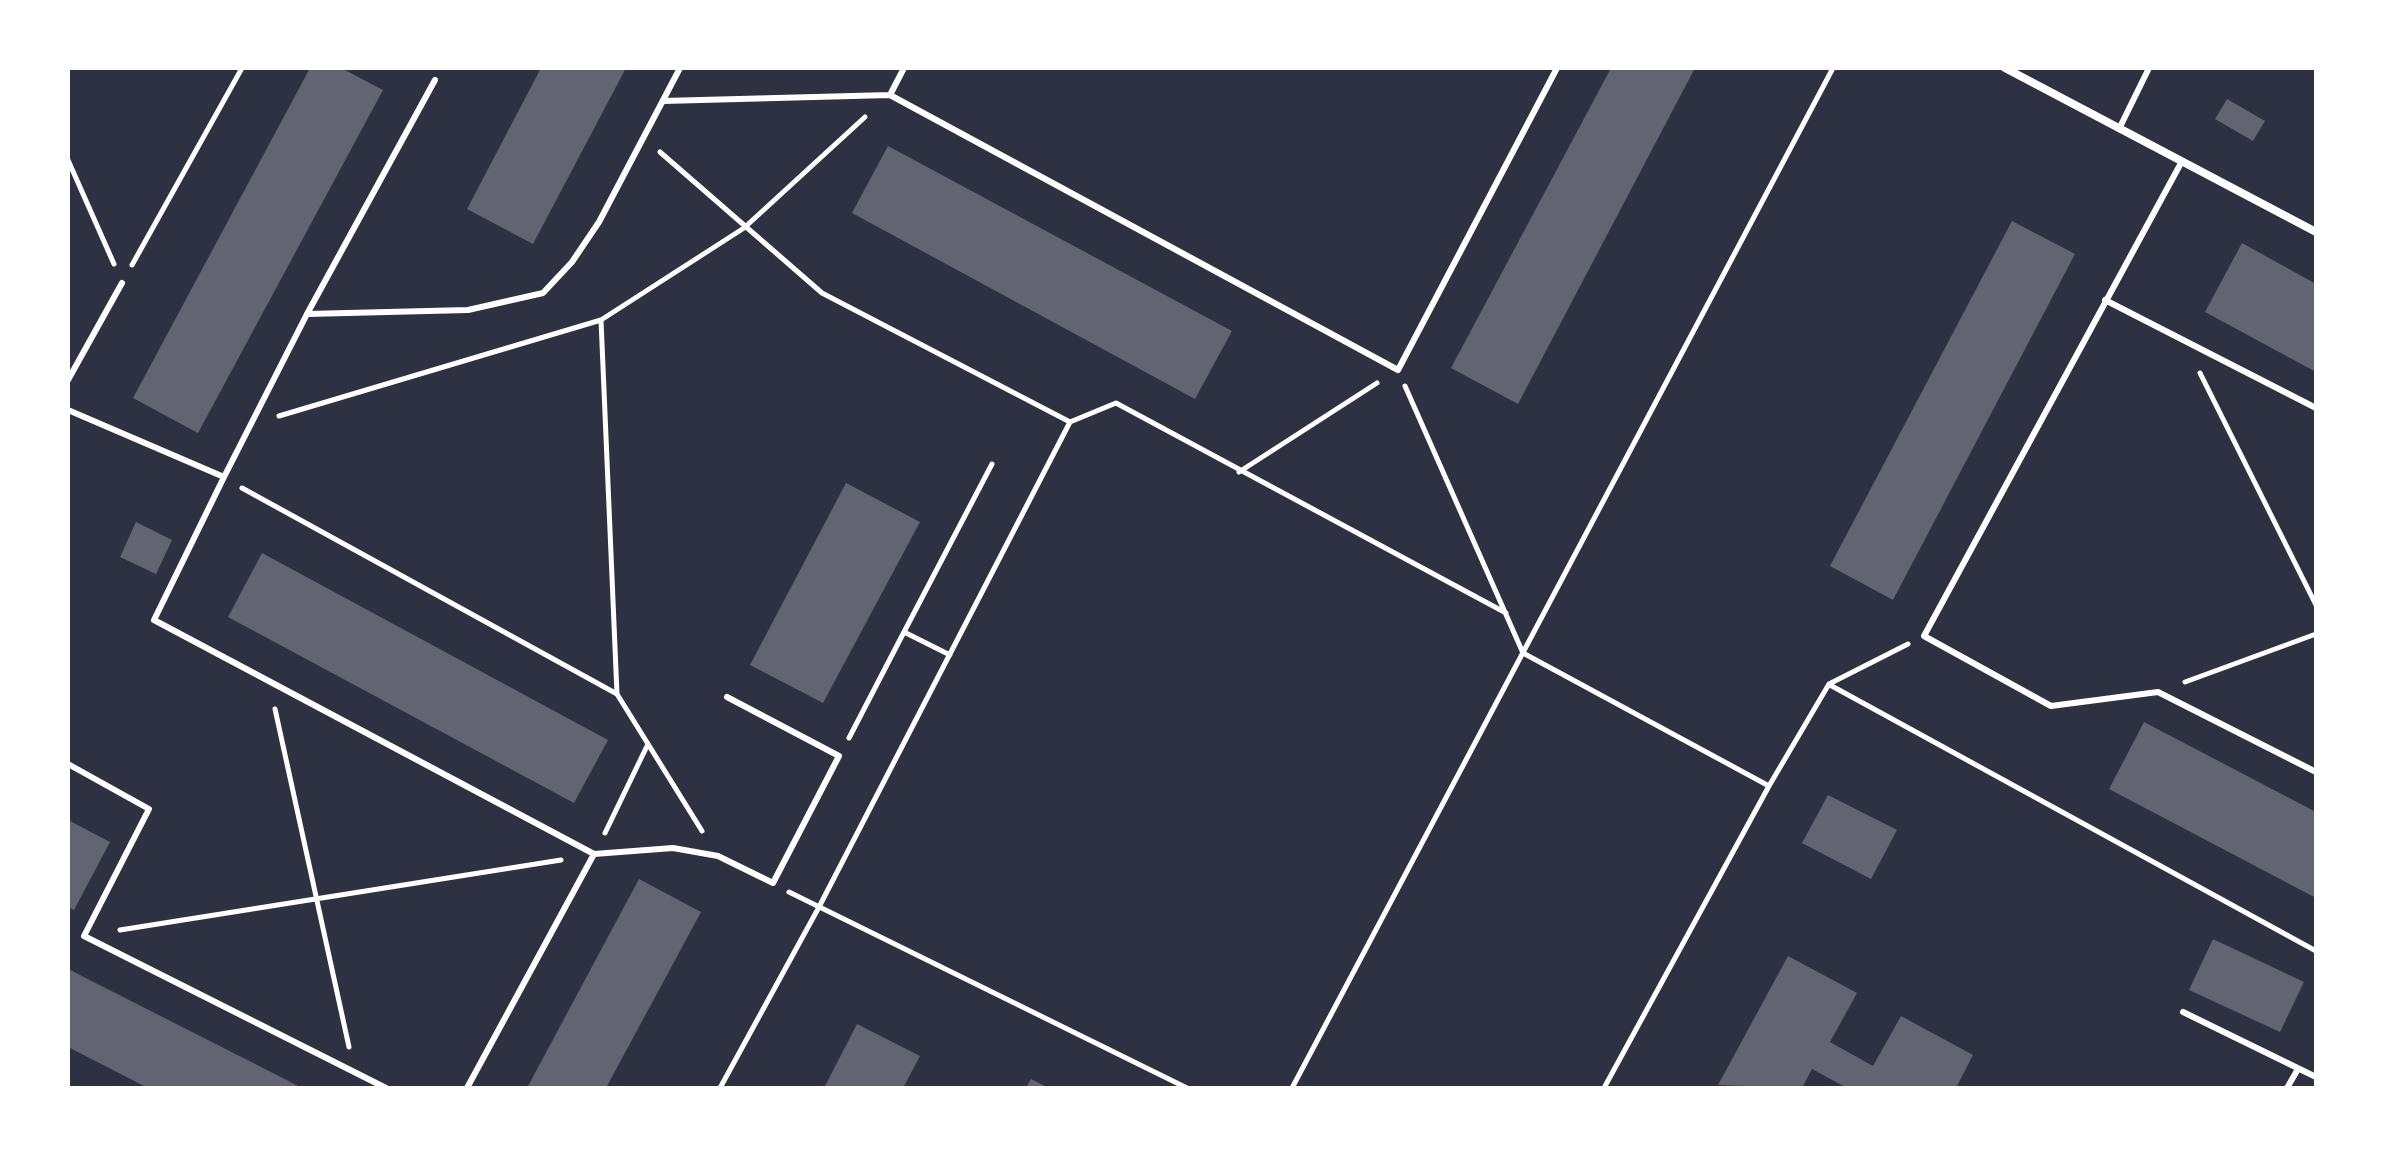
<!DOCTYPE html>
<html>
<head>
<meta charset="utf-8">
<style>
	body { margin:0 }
	#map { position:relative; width:2384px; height:1156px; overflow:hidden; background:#2d3142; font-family:"Alegreya Sans",sans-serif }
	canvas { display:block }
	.frame { position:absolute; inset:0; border:70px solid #fff; pointer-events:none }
</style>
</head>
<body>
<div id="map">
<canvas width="2384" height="1156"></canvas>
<div class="frame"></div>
</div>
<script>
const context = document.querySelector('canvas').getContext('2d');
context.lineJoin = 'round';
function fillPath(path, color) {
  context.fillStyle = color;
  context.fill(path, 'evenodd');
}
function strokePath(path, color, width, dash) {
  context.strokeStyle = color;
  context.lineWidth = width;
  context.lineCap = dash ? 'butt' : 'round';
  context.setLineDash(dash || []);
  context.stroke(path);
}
const building = new Path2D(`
	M310,68H341L383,90L198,433L133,398Z
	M541,68H626L533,244L467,209Z
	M1611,68H1695L1518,404L1451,368Z
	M2227,99L2265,121L2253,141L2215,119Z
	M888,146L1232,331L1195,399L852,213Z
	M2012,221L2075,254L1893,600L1830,566Z
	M2242,243L2316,284V372L2205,312Z
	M846,483L920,522L823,703L750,665Z
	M136,522L172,540L156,574L120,557Z
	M262,553L608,740L574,803L228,617Z
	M2144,722L2316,812V898L2109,789Z
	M1828,795L1897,830L1871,879L1802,843Z
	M68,820L110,842L74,910L68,907Z
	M639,879L701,912L606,1088H527Z
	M2213,939L2304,982L2280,1032L2189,990Z
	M1788,956L1857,993L1830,1042L1873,1066L1901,1016L1973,1055L1956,1088H1847L1812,1069L1802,1088L1718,1085Z
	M68,969L265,1069L302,1088H148L68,1047Z
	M857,1024L920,1056L903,1088H824Z
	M1031,1079L1049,1088H1026Z`);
const path = new Path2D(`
	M660,152L822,293L1070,422
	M68,160L114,264
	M132,265L242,68
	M601,320L617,694L702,831
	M2200,373L2316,605
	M1405,386L1523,653L1769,786L1829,684L1908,644
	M279,416L601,320L744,228L865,117
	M1239,472L1377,383
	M242,488L617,694
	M904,632L992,464
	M2185,682L2316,634
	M1830,685L2316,951
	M275,709L349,1047
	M849,738L904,632L950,655
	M605,833L648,744
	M789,892L1187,1088
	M120,930L561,860
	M720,1088L819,907L1070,422L1116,403L1506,613
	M1292,1088L1833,68
	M1604,1088L1769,786`);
const service = new Path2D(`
	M890,95L904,68
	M663,101L890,95L1398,370L1557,68
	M2119,129L2149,68
	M2181,163L1924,636L2051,706L2158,692L2316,772
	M2105,300L2316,408
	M307,314L468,310L543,293L572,262L599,222L680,68
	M68,380L122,283
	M68,410L224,477L307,314L435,80
	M224,477L154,620L594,854
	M68,764L149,809L84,936L386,1088
	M2183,1012L2316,1077
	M467,1088L594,854L673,848L718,856L773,883L839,756L727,697
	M2287,1088L2298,1069`);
const minor = new Path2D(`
	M2005,68L2316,232`);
fillPath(building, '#626471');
strokePath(path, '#fff', 5);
strokePath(service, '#fff', 6);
strokePath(minor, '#fff', 8);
</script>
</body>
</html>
